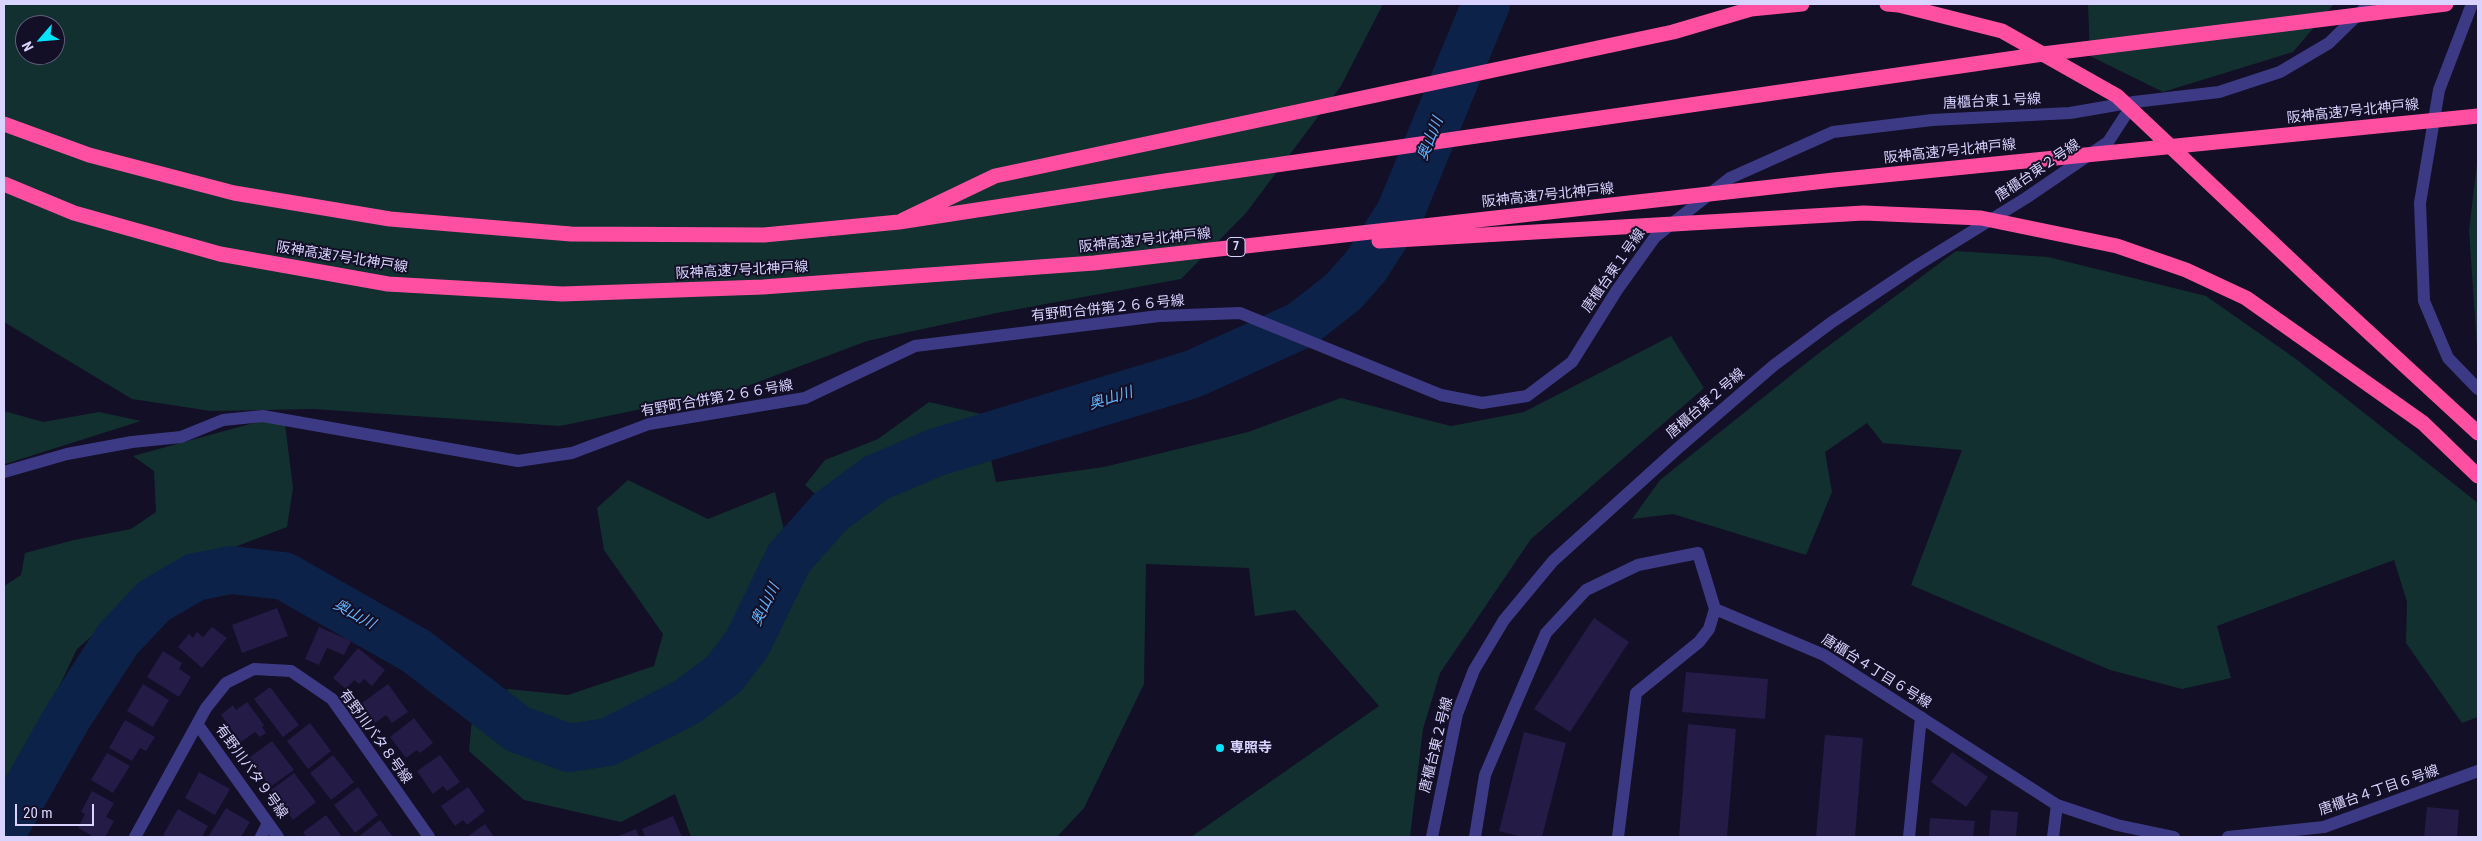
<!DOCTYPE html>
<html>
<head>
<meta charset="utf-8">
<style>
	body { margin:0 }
	#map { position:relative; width:2482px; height:841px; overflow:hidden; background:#130f26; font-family:"Roboto Condensed",sans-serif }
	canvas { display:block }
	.frame { position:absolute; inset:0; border:5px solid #d9d4ff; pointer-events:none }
	.north { position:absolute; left:15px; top:15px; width:50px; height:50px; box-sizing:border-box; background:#130f26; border:1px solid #625e7d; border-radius:50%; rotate:243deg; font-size:14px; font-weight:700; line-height:20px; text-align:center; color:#d9d4ff }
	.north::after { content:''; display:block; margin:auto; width:18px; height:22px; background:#00e5ff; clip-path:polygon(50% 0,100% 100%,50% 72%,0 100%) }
	.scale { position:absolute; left:15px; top:804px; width:79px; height:22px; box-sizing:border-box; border:2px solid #d9d4ff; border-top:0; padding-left:6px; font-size:15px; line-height:18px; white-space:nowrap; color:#d9d4ff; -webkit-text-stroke:4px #130f26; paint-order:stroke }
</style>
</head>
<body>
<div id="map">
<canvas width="2482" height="841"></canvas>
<div class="frame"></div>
<div class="north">N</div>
<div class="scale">20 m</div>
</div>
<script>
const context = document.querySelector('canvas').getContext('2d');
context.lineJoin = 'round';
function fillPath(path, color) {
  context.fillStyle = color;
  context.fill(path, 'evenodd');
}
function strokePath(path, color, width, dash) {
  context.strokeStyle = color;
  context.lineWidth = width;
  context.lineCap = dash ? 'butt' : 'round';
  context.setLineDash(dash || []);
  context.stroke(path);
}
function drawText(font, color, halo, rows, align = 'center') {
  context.font = font + ' "Roboto Condensed","Noto Sans JP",sans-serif';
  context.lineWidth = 4;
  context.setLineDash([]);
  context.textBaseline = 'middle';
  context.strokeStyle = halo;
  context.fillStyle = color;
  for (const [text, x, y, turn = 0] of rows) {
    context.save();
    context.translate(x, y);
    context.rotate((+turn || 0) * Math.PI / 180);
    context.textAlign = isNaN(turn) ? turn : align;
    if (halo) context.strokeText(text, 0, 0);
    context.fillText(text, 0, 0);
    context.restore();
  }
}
const green = new Path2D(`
	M4,4H1383L1341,86L1246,213L1181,279L997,313L867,341L742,388L560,426L313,409L211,411L132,399L4,322ZM25,25H55V55H25Z
	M2088,4H2334L2293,52L2163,92L2090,56Z
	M2478,155V362L2469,230Z
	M1956,251L2048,257L2206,296L2296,359L2478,503V717L2462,723L2406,643L2407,602L2394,560L2217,626L2231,678L2182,689L2110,670L1911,585L1962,450L1883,443L1867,423L1825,452L1832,492L1806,555L1673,514L1632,519L1660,480L1815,356Z
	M1671,336L1704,388L1531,539L1440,673L1423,729L1410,837H1191L1379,706L1295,610L1255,616L1249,568L1146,564L1144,684L1084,808L1057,837H691L675,794L621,822L524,800L469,751L473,708L508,689L568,695L654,666L663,634L604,550L597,508L628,480L708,519L775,492L784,530L822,551L841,517L805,485L825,460L878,439L929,402L981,414L996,482L1104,467L1248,432L1341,398L1451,426L1524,412Z
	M4,411L43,422L99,412L141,421L5,464Z
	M261,421L285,424L293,488L287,527L227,550L142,592L77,649L4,802V586L21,575L25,553L74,540L131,529L156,512L154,471L133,456Z`);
const river = new Path2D(`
	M4,829L67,718L118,639L154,601L195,577L231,570L284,576L416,651L518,729L569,748L608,742L687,702L724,674L747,644L789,558L830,512L876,478L934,453L1193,374L1301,325L1343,292L1366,266L1400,213L1486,4`);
const building = new Path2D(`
	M277,608L288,636L242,653L232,625Z
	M1594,618L1629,642L1570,732L1534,709Z
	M212,627L227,638L202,668L178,647L189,634L193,638L197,632L203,637Z
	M319,627L351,641L344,655L327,648L319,665L305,659Z
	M358,648L385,670L372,686L364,679L359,684L354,680L346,689L333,678Z
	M163,651L182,663L179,669L191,677L179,697L147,677Z
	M1686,672L1768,679L1765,719L1682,712Z
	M143,684L169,700L153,727L127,711Z
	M388,684L408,712L392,723L386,715L375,723L362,703Z
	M270,687L299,725L283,737L254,699Z
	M247,702L264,725L262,727L266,733L260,737L255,732L241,742L221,715L233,705L236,710Z
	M414,718L433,743L420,753L417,750L406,758L390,737Z
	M125,720L155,737L146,751L140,748L132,761L109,748Z
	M310,723L331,751L308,769L287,741Z
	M1688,724L1736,729L1727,837H1679Z
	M1524,732L1566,743L1542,837H1522L1499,831Z
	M1825,735L1863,738L1855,837H1816Z
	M272,741L294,770L270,787L249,758Z
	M1952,752L1988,777L1966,807L1931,782Z
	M107,753L130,766L113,793L91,780Z
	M333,755L354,782L331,800L310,773Z
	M440,755L460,782L447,791L443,786L433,794L417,771Z
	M199,772L230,789L215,815L185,798Z
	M294,773L316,802L293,820L271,790Z
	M358,787L378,815L355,833L334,805Z
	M468,787L485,811L467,825L463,820L455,826L441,806Z
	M92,791L114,803L106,817L114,821L105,837H94L78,828L85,814L81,812Z
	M2427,807L2459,810L2457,837H2424Z
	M226,808L250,822L241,837H208Z
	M178,809L208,826L202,837H168L163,835Z
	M1991,810L2018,812L2016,837H1989Z
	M326,815L342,837H306L303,832Z
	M673,816L682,837H645L642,829Z
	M1930,818L1975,821L1973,837H1929Z
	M380,820L393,837H358Z
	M485,824L494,837H467Z
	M636,829L639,837H616Z`);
const minor = new Path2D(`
	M2472,4L2439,90L2420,203L2424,301L2448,358L2478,389
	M4,472L67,454L132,442L181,437L223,420L263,416L518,461L572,453L649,424L805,398L915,346L1159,316L1240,313L1441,395L1482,403L1527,396L1572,362L1617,290L1655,237L1730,178L1833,132L1932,120L2070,113L2134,102L2219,92L2280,72L2329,43L2369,4
	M198,725L278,837
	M135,837L206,708L226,683L254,669L291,671L332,699L429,837
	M261,837L268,823
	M1432,837L1457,714L1474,670L1504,620L1553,561L1677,449L1773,366L1832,322L1916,266L2026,198L2108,142L2134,102
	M1475,837L1485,775L1546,633L1586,590L1638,565L1698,553L1715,609
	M1618,837L1636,693L1699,642L1709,629L1715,609L1824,655L2057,805L2117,825L2174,837
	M1909,837L1921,717
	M2053,837L2057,805
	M2228,837L2324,827L2478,771`);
const motorway = new Path2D(`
	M903,220L995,176L1673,32L1751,9L1802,4
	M2313,281L2478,433
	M2297,334L2423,423L2478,476`);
const motorwayBridge = new Path2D(`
	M1887,4L1899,5L2002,31L2117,96L2313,281
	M4,124L89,155L234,193L390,219L571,234L764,235L899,222L1165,181L2043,54L2446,4
	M4,184L74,213L220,254L388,284L562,294L763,287L1094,263L1834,180L2478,116
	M1379,241L1864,213L1981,218L2117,246L2186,270L2246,298L2297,334`);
const markers = [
	[1220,748,5,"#00e5ff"]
];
const shields = [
	[1236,247,18]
];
const shieldNames = [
	["7",1236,247]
];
const streetNames = [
	["唐櫃台東１号線",1992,102,-3],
	["阪神高速7号北神戸線",2353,112,-6],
	["阪神高速7号北神戸線",1950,152,-6],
	["唐櫃台東２号線",2038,171,-34],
	["阪神高速7号北神戸線",1548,196,-6],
	["阪神高速7号北神戸線",1145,241,-6],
	["阪神高速7号北神戸線",342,258,9],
	["阪神高速7号北神戸線",742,271,-3],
	["唐櫃台東１号線",1614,271,-55],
	["有野町合併第２６６号線",1108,309,-6],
	["有野町合併第２６６号線",717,399,-10],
	["唐櫃台東２号線",1706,404,-41],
	["唐櫃台４丁目６号線",1876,672,32],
	["有野川バタ８号線",375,737,54],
	["唐櫃台東２号線",1437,745,-76],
	["有野川バタ９号線",251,772,54],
	["唐櫃台４丁目６号線",2379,791,-19]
];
const poiNames = [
	["専照寺",1230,748]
];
const waterNames = [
	["奥山川",1431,139,-68],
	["奥山川",1111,399,-17],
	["奥山川",766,605,-64],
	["奥山川",354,615,29]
];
fillPath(green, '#12302f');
strokePath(river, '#0c2248', 48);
fillPath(building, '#241b47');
strokePath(minor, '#3d3a85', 12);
strokePath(motorway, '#ff4fa3', 15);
strokePath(motorwayBridge, '#ff4fa3', 15);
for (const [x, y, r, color] of markers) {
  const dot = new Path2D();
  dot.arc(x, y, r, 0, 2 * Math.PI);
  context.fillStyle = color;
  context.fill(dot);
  strokePath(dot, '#130f26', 2);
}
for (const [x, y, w] of shields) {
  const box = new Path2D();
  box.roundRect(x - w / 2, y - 9.5, w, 19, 4);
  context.fillStyle = '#130f26';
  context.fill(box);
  strokePath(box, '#d9d4ff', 1);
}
drawText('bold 12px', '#d9d4ff', null, shieldNames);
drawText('14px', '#d9d4ff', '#130f26', streetNames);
drawText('bold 14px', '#d9d4ff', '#130f26', poiNames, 'left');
drawText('italic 15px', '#62b6ff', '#130f26', waterNames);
</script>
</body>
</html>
